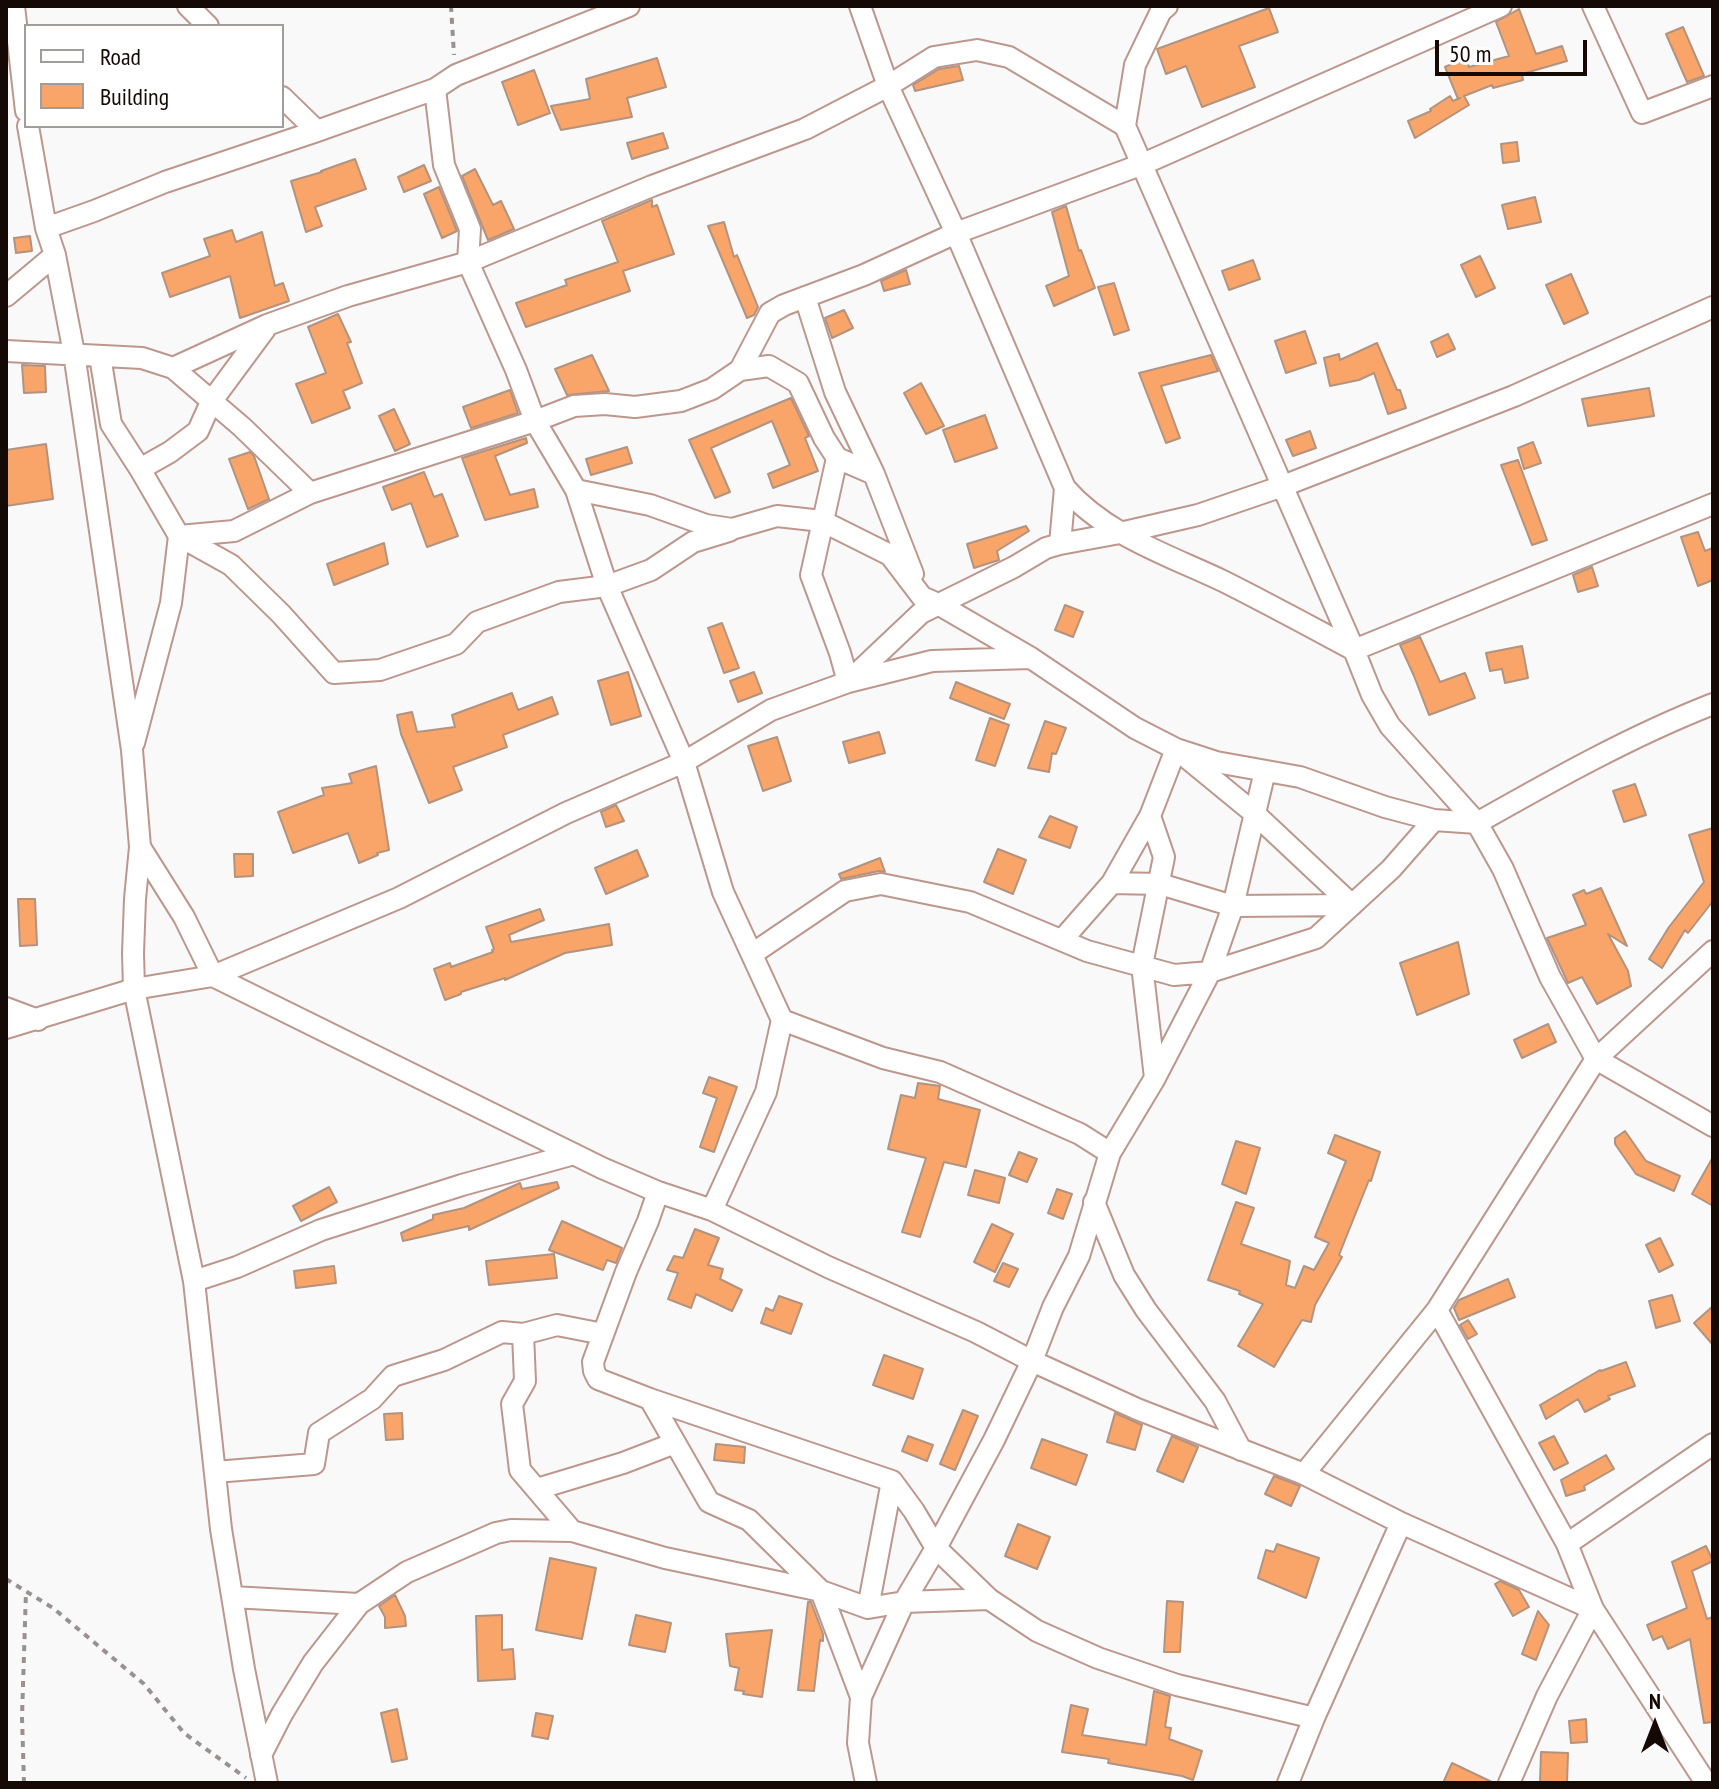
<!DOCTYPE html>
<html>
<head>
<meta charset="utf-8">
<style>
	body { margin:0 }
	#map { position:relative; width:1719px; height:1789px; overflow:hidden; background:#f9f9f9; font-family:"PT Sans Narrow",sans-serif }
	canvas { display:block }
	.frame { position:absolute; inset:0; border:8px solid #150906; pointer-events:none }
	.legend { position:absolute; left:24px; top:24px; width:260px; height:104px; box-sizing:border-box; background:#fff; border:2px solid #a19d9b; margin:0; padding:10px 14px; list-style:none; font-size:24px; color:#150906 }
	.legend li { display:flex; align-items:center; gap:16px; height:40px }
	.legend b { width:40px; border:2px solid #a19d9b }
	.north { position:absolute; left:1615px; top:1685px; width:80px; height:80px; -webkit-text-stroke:6px #fff; paint-order:stroke; rotate:0deg; font-size:22px; font-weight:700; line-height:32px; text-align:center; color:#150906 }
	.north::after { content:''; display:block; margin:auto; width:28px; height:36px; background:#150906; clip-path:polygon(50% 0,100% 100%,50% 72%,0 100%) }
	.scale { position:absolute; left:1435px; top:40px; width:152px; height:36px; box-sizing:border-box; border:4px solid #150906; border-top:0; padding-left:10px; font-size:24px; line-height:28px; white-space:nowrap; color:#150906; -webkit-text-stroke:6px #fff; paint-order:stroke }
</style>
</head>
<body>
<div id="map">
<canvas width="1719" height="1789"></canvas>
<div class="frame"></div>
<ul class="legend">
<li><b style="height:10px;background:#fff"></b>Road</li>
<li><b style="height:22px;background:#f9a56a"></b>Building</li>
</ul>
<div class="north">N</div>
<div class="scale">50 m</div>
</div>
<script>
const context = document.querySelector('canvas').getContext('2d');
context.lineJoin = 'round';
function fillPath(path, color) {
  context.fillStyle = color;
  context.fill(path, 'evenodd');
}
function strokePath(path, color, width, dash) {
  context.strokeStyle = color;
  context.lineWidth = width;
  context.lineCap = dash ? 'butt' : 'round';
  context.setLineDash(dash || []);
  context.stroke(path);
}
const building = new Path2D(`
	M1269,8L1278,32L1239,46L1255,87L1202,107L1186,66L1166,74L1157,49Z
	M1519,9L1536,54L1562,46L1567,61L1522,74L1523,80L1493,88L1492,85L1464,96L1469,105L1415,138L1408,121L1431,111L1430,109L1450,96L1453,101L1460,98L1458,99L1445,67L1465,58L1469,67L1509,56L1496,22Z
	M1683,27L1704,76L1687,82L1666,34Z
	M657,58L666,87L627,98L632,117L561,130L551,106L590,99L586,79Z
	M959,66L963,80L915,91L913,85L939,69Z
	M534,70L550,113L518,125L502,82Z
	M663,133L668,148L632,159L627,143Z
	M1517,142L1519,161L1503,163L1501,144Z
	M355,159L366,189L315,207L322,226L306,232L291,181L322,172L321,171Z
	M424,165L431,181L404,192L398,177Z
	M475,169L493,205L501,201L514,229L488,240L462,176Z
	M439,187L457,231L442,238L424,194Z
	M1535,197L1541,222L1508,229L1502,205Z
	M652,200V207L657,205L674,254L623,271L630,291L526,327L516,303L567,285L565,280L618,262L602,221Z
	M1066,206L1079,251L1081,250L1095,288L1054,306L1046,286L1069,276L1052,212Z
	M724,222L734,257L737,255L758,307L754,315L747,318L708,226Z
	M232,230L236,242L262,232L275,286L283,283L289,301L240,318L230,276L170,297L162,273L210,256L204,239Z
	M30,236L32,251L16,253L14,238Z
	M1480,256L1495,288L1476,297L1461,265Z
	M1253,260L1260,279L1229,290L1222,271Z
	M906,270L910,284L884,291L881,281Z
	M1571,274L1588,313L1564,324L1546,285Z
	M1114,283L1129,330L1114,335L1098,287Z
	M844,310L853,328L832,338L825,318Z
	M338,314L351,342L347,343L362,383L343,391L350,408L312,423L296,384L326,373L308,327Z
	M1305,331L1316,363L1286,373L1275,341Z
	M1448,334L1455,349L1437,357L1431,342Z
	M1377,343L1397,390H1400L1406,408L1388,414L1374,373L1359,380L1330,386L1324,358L1339,354L1340,360Z
	M592,355L609,391L567,395L555,369Z
	M1211,355L1218,371L1161,386L1180,438L1166,443L1139,373Z
	M22,365L45,366L46,392L24,393Z
	M921,383L944,426L926,434L904,393Z
	M1649,388L1654,416L1588,426L1582,399Z
	M510,390L518,413L471,428L463,407Z
	M791,398L809,436L805,438L818,471L773,488L768,474L790,465L772,421L711,448L730,492L715,498L689,440Z
	M394,409L410,444L395,451L379,416Z
	M985,415L997,448L955,462L943,430Z
	M1310,431L1316,448L1293,456L1286,440Z
	M526,438L527,443L495,456L510,495L534,489L538,507L485,520L462,458Z
	M1533,442L1541,463L1524,469L1518,448Z
	M46,444L53,499L6,506V450Z
	M627,447L632,463L591,475L586,459Z
	M250,452L254,456L269,499L248,509L229,459Z
	M1518,460L1547,540L1532,545L1501,465Z
	M424,472L434,497L442,494L458,536L427,547L411,503L392,510L383,487Z
	M1026,526L1029,531L997,551L999,560L974,568L967,544Z
	M1698,532L1705,551L1713,548V580L1698,586L1681,537Z
	M384,543L388,564L334,585L327,564Z
	M1592,567L1598,586L1578,592L1573,575Z
	M1065,605L1083,612L1073,637L1055,630Z
	M722,623L739,668L724,673L708,628Z
	M1420,637L1440,682L1465,673L1475,698L1429,715L1414,676L1400,645Z
	M1522,646L1528,678L1505,683L1502,669L1490,671L1486,653Z
	M628,672L641,716L611,725L598,681Z
	M754,672L762,693L738,702L730,681Z
	M956,682L1010,704L1004,719L950,698Z
	M512,693L518,710L552,697L558,714L503,735L507,747L453,767L462,790L429,803L401,734L397,715L412,712L417,732L455,727L452,715Z
	M990,718L1009,725L995,766L976,760Z
	M1045,721L1066,728L1056,754L1052,753L1049,772L1028,768Z
	M879,732L885,753L849,763L843,742Z
	M777,737L791,781L763,791L748,746Z
	M376,766L389,850L377,853L378,855L359,863L348,833L293,853L278,812L324,795L322,788L352,783L349,774Z
	M1635,784L1646,815L1624,822L1613,791Z
	M616,805L624,821L606,827L601,812Z
	M1050,816L1077,827L1070,848L1039,837Z
	M1713,828V901L1688,933L1685,930L1662,968L1649,959L1669,927L1704,882L1689,835Z
	M998,849L1026,860L1013,894L984,882Z
	M637,850L648,876L606,894L595,868Z
	M234,854H253V876L235,877Z
	M880,858L885,872L879,871L841,879L839,874Z
	M1601,888L1627,946L1608,934L1628,971L1631,986L1597,1004L1582,977L1568,983L1547,938L1586,925L1573,895L1584,890L1586,894Z
	M18,899H35L37,945L20,946Z
	M540,909L544,920L509,935L511,942L609,924L612,945L565,953L505,980V978L461,992V994L445,1000L434,969L450,963L451,967L493,952L492,950L494,949L486,927Z
	M1458,942L1469,994L1417,1015L1400,963Z
	M1548,1024L1556,1042L1522,1058L1514,1040Z
	M709,1077L737,1087L714,1152L700,1147L717,1098L703,1093Z
	M918,1083L940,1086L938,1099L980,1110L966,1167L944,1162L920,1237L902,1232L926,1158L888,1149L901,1095L915,1098Z
	M1625,1131L1646,1161L1680,1176L1674,1191L1636,1174L1615,1144V1138Z
	M1335,1135L1380,1152L1371,1181L1369,1180L1339,1255L1342,1257L1315,1305L1311,1322L1302,1320L1274,1367L1238,1346L1263,1304L1239,1294L1240,1291L1208,1280L1236,1202L1254,1208L1241,1244L1290,1261L1286,1285L1295,1288L1304,1266L1314,1270L1329,1243L1315,1237L1346,1161L1328,1153Z
	M1236,1141L1260,1148L1246,1194L1222,1184Z
	M1019,1152L1037,1159L1027,1182L1009,1175Z
	M1713,1157V1206L1692,1194Z
	M975,1170L1005,1178L999,1203L968,1195Z
	M557,1182L559,1188L469,1230V1226L403,1241L401,1233L433,1219V1215L464,1208L520,1183L522,1189Z
	M329,1187L337,1202L301,1221L293,1206Z
	M1057,1189L1072,1194L1063,1219L1048,1213Z
	M562,1221L622,1248L616,1263L607,1260L603,1270L549,1250Z
	M992,1224L1013,1234L995,1272L974,1262Z
	M695,1229L719,1238L708,1265L723,1269L720,1279L742,1290L732,1311L696,1294L691,1308L668,1299L678,1273L667,1270L674,1256L683,1258Z
	M1660,1238L1673,1265L1659,1272L1646,1245Z
	M554,1254L557,1278L489,1285L486,1261Z
	M1003,1263L1018,1269L1009,1287L994,1281Z
	M334,1266L336,1283L296,1288L294,1271Z
	M1508,1279L1515,1297L1459,1320L1454,1308L1459,1300Z
	M1672,1295L1680,1321L1656,1328L1649,1301Z
	M779,1296L802,1304L791,1334L761,1323L766,1308L773,1311Z
	M1713,1306V1345L1694,1323Z
	M1468,1320L1477,1334L1468,1339L1460,1325Z
	M884,1355L923,1369L913,1399L873,1385Z
	M1626,1362L1635,1386L1608,1396L1610,1399L1585,1412L1578,1399L1546,1419L1540,1405L1600,1370L1601,1371Z
	M963,1410L978,1416L955,1470L940,1464Z
	M402,1413L403,1439L386,1440L384,1414Z
	M1115,1413L1142,1425L1135,1450L1107,1442Z
	M908,1436L933,1445L927,1461L902,1451Z
	M1172,1436L1198,1447L1183,1482L1157,1471Z
	M1554,1436L1568,1463L1554,1470L1539,1443Z
	M1042,1439L1087,1455L1076,1485L1031,1468Z
	M716,1444L745,1447L744,1463L714,1460Z
	M1606,1455L1614,1469L1584,1486L1585,1490L1566,1496L1561,1480Z
	M1274,1476L1300,1486L1291,1506L1265,1494Z
	M1018,1524L1050,1537L1037,1569L1005,1556Z
	M1277,1544L1319,1558L1306,1598L1258,1578L1266,1550L1274,1552Z
	M1706,1546L1713,1561L1692,1571L1707,1619L1713,1617V1722L1704,1723L1690,1639L1668,1649L1662,1636L1653,1640L1647,1625L1687,1608L1672,1562Z
	M550,1558L596,1568L582,1639L536,1630Z
	M1500,1581L1519,1590L1529,1607L1513,1616L1495,1584Z
	M395,1595L405,1616L406,1626L385,1628V1617L379,1606Z
	M1167,1601L1183,1602L1180,1652H1164Z
	M808,1602H811L823,1634V1641L820,1640L814,1691L798,1690Z
	M1538,1611L1549,1625L1536,1660L1522,1654Z
	M502,1615V1650L513,1649L515,1679L478,1681L476,1616Z
	M636,1615L671,1623L665,1652L629,1645Z
	M772,1630L762,1697L743,1694L744,1691L735,1690L739,1668L730,1666L726,1634Z
	M1154,1691L1170,1696L1165,1727L1171,1728L1169,1739L1202,1751L1193,1780L1182,1776L1108,1763L1109,1759L1062,1752L1071,1705L1088,1709L1082,1735L1146,1745Z
	M397,1709L407,1759L392,1762L381,1713Z
	M536,1713L553,1716L548,1739L532,1736Z
	M1586,1719L1587,1742L1571,1743L1569,1721Z
	M1541,1752L1568,1753L1567,1783H1540Z
	M1452,1763L1494,1783H1443Z`);
const path = new Path2D(`
	M451,6L454,55
	M6,1579L53,1608L144,1684L184,1733L246,1778
	M24,1783L22,1717L26,1591`);
const minor = new Path2D(`
	M14,6L26,111
	M188,6L208,26
	M860,6L888,86L956,233L1065,488C1106,535 1168,555 1223,581C1267,603 1311,627 1354,650L1713,504
	M1167,6L1161,11L1135,65L1125,126L1354,650L1372,695L1390,726L1477,823C1553,780 1631,736 1713,704
	M1593,6L1642,113L1713,86
	M435,89L444,165L470,229L468,262L516,370L535,421L576,490L607,586L684,762L723,892L782,1020L766,1092L712,1210
	M282,97L317,131
	M28,126L46,228L55,255L74,353L132,750L140,847L135,899L133,953L134,989L194,1281L221,1529L244,1669L267,1783
	M46,228L94,211L165,182L317,131L435,89L456,75L629,6
	M6,296L55,255
	M805,297L835,392L874,474L913,574
	M6,351L142,358L173,368L242,427L310,493
	M100,356L111,424L140,469L179,536L171,603L134,743
	M173,368L267,325L348,296L468,262L652,186L805,129L888,86L934,57L977,50L1009,57L1125,126
	M740,370L769,366L798,383L824,438L837,458L874,474
	M837,458L811,575L840,653L848,682L921,613L1014,567L1046,548L1060,544L1120,533L1198,515L1283,486L1514,396L1713,307
	M140,469L170,452L198,431L211,402L265,329
	M576,490L650,505L706,525L732,529L777,516L822,521L890,555L922,597L938,604L1031,658L1135,728L1176,749L1216,762L1300,777L1385,807L1434,820L1477,823L1503,869L1550,977L1596,1059L1713,1126
	M179,536L234,531L310,493L535,421L574,406L605,404L635,407L681,401L712,389L740,370L770,313L784,305L864,275L956,233L1143,164L1501,6
	M179,536L231,565L281,614L334,673L380,670L456,644L477,622L559,592L607,586L651,570L693,542L729,531
	M1060,544L1065,488
	M1150,816L1164,857L1142,965L1155,1078
	M140,847L184,917L213,976L602,1168L658,1192L712,1210L828,1267L976,1332L1032,1361L1137,1409L1304,1474L1401,1523L1593,1609L1547,1696L1509,1783
	M1112,883L1160,884L1233,906L1352,905
	M1062,940L1112,883L1150,816L1176,749L1254,813L1352,905
	M752,954L845,891L881,884L970,902L1087,951L1174,975L1210,972L1316,938L1391,869L1434,820
	M6,1008L38,1020
	M782,1020L883,1058L940,1072L1080,1134L1110,1153
	M6,1028L134,989L213,976L399,898L566,813L684,762L771,710L848,682L932,661L1030,658
	M658,1192L648,1221L626,1272L593,1362L594,1371L598,1379L650,1399L892,1481L914,1511L936,1548L989,1599L1037,1631L1098,1658L1177,1685L1314,1718
	M1094,1202L1124,1275L1146,1310L1215,1401L1241,1450
	M194,1281L237,1267L321,1230L462,1185L574,1154
	M1437,1310L1567,1544L1593,1609L1706,1783
	M523,1334L525,1381L512,1404L520,1470L572,1531
	M650,1399L709,1502L749,1520L821,1591L861,1697
	M215,1472L314,1464L319,1433L372,1399L393,1376L444,1360L502,1332L523,1334L557,1325L603,1334
	M1304,1474L1437,1310L1596,1059L1713,951
	M537,1489L623,1463L675,1443
	M1567,1544L1713,1444
	M232,1597L359,1604
	M868,1608L892,1481
	M261,1755L282,1714L313,1663L359,1604L407,1572L496,1533L511,1530L572,1531L665,1558L821,1591L868,1608L904,1602L989,1599
	M866,1783L858,1743L861,1697L904,1602L936,1548L994,1440L1032,1361L1053,1307L1079,1256L1110,1153L1155,1078L1210,972L1233,906L1265,771
	M1288,1783L1314,1718L1401,1523`);
fillPath(building, '#f9a56a');
strokePath(building, '#b2937f', 2);
strokePath(minor, '#bc978d', 24);
strokePath(path, '#979190', 4, [6, 6]);
strokePath(minor, '#fff', 20);
</script>
</body>
</html>
